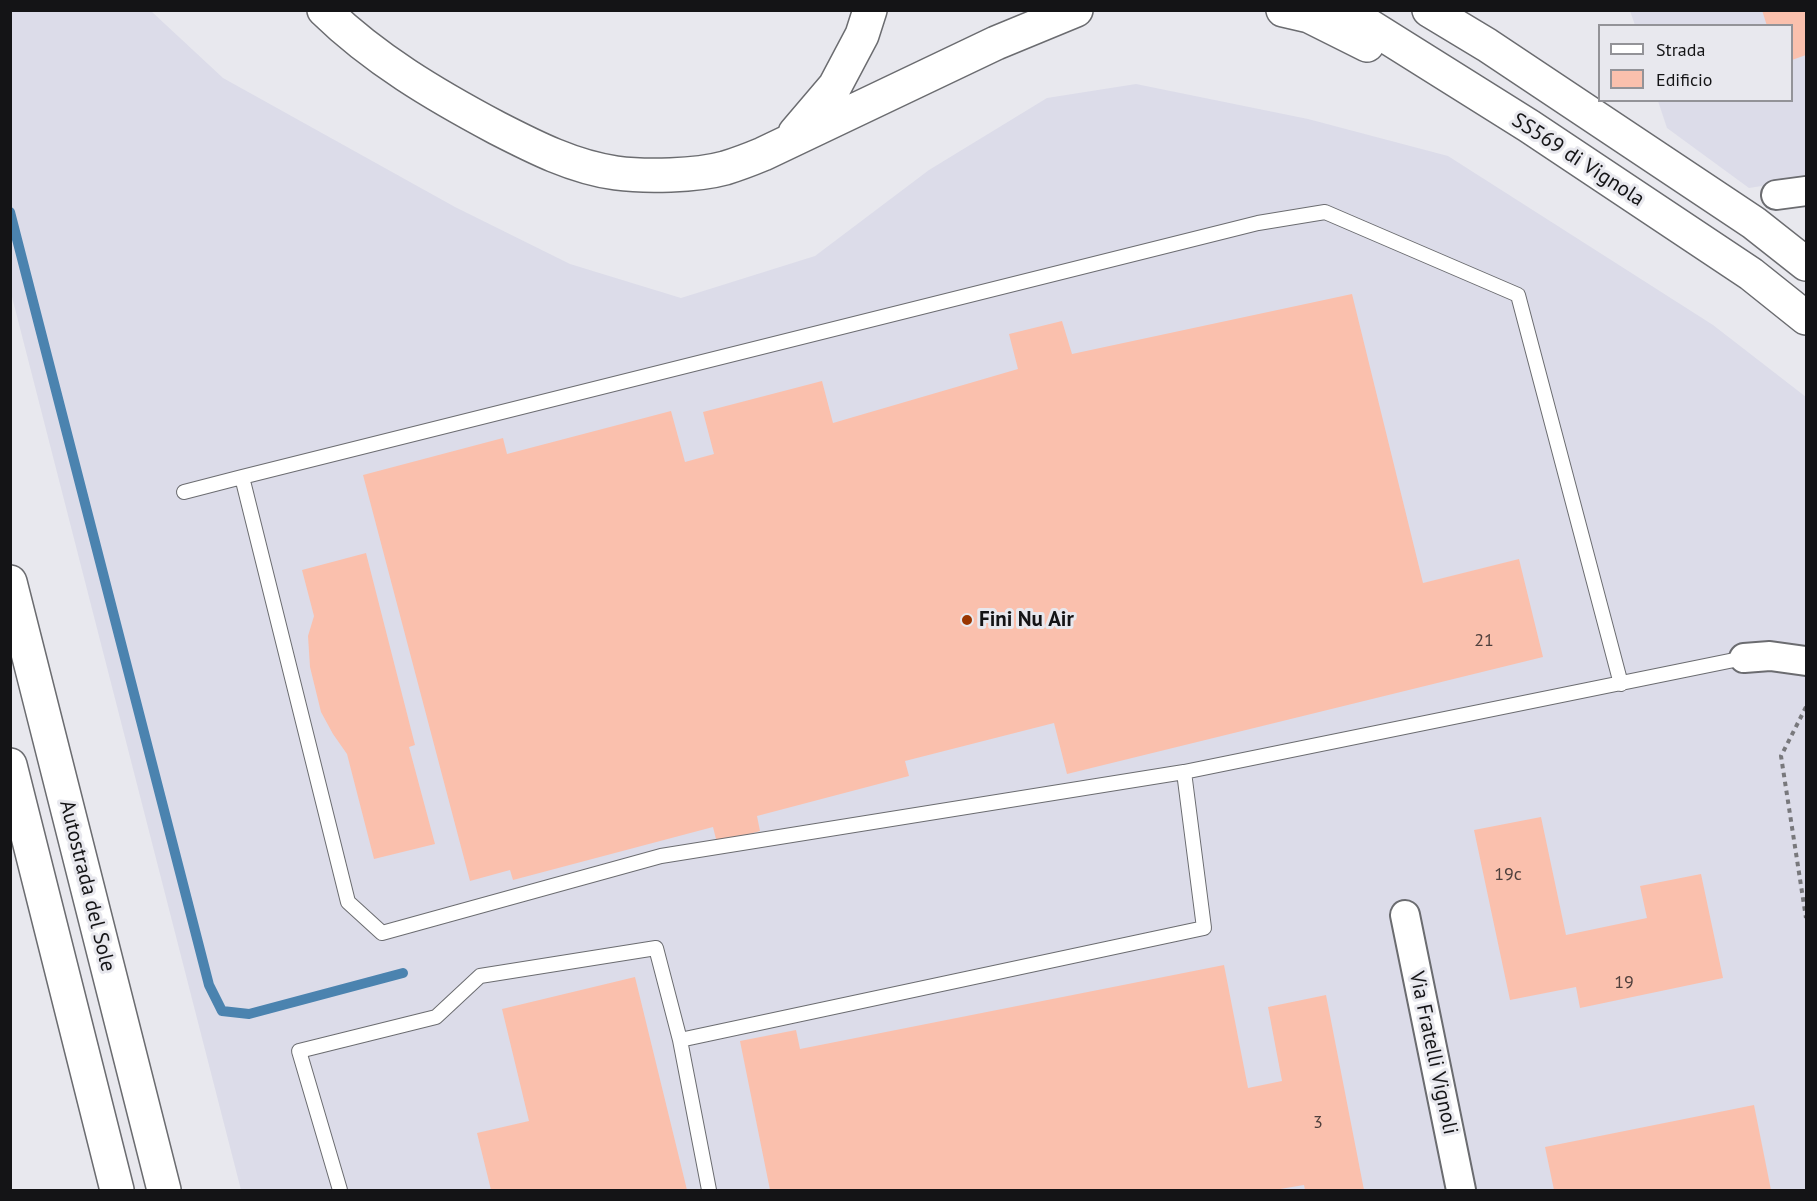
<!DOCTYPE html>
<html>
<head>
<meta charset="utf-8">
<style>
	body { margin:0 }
	#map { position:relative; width:1817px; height:1201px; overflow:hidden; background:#e8e8ee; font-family:"PT Sans",sans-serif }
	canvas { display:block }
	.frame { position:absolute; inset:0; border:12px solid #141416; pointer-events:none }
	.legend { position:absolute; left:1598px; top:24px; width:195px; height:78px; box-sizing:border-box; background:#e8e8ee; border:2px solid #939398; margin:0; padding:8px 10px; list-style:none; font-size:18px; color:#141416 }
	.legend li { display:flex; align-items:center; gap:12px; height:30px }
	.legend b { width:30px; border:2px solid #939398 }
</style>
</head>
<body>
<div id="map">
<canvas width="1817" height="1201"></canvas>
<div class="frame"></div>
<ul class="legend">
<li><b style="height:8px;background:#fff"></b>Strada</li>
<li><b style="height:16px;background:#fac0ad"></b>Edificio</li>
</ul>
</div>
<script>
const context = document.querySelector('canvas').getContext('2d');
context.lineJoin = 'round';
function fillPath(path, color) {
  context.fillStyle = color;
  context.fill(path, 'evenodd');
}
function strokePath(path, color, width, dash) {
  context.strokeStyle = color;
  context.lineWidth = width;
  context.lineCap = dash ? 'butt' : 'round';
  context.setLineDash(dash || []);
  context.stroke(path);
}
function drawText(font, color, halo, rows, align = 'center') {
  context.font = font + ' "PT Sans",sans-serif';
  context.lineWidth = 6;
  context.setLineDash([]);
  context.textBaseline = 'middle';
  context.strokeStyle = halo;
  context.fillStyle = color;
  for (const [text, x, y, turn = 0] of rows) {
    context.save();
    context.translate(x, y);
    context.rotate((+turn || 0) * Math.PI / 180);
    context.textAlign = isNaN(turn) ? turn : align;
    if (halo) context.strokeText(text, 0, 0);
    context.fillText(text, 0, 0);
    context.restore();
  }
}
const built = new Path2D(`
	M10,11H151L223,78L455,207L570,264L681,298L815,256L929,170L1047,98L1136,84L1308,119L1448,156L1713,325L1806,397V1190H241L11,293Z
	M1630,11H1806V179L1749,188L1667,128L1658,101L1792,100V26L1635,25Z`);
const stream = new Path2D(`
	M10,212L209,985L222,1011L249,1014L403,973`);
const building = new Path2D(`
	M1762,10H1806V55L1792,60V26H1767Z
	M1352,294L1423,583L1519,559L1543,657L1067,774L1054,723L905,761L909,776L757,816L760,831L717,843L713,827L513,880L510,870L470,881L363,475L503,438L507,454L671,411L685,462L714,454L703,412L822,381L833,423L1018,369L1009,334L1062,321L1072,354Z
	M366,553L415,745L409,747L435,844L374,859L347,754L333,734L321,712L310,667L308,636L314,616L302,570Z
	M1541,817L1566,935L1647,918L1640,886L1701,874L1723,978L1580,1008L1576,987L1510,1000L1474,830Z
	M1224,965L1248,1088L1282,1081L1268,1007L1326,995L1364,1190H1305L1304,1185L1274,1190H770L740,1041L796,1030L800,1049Z
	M635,977L687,1190H491L477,1133L529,1121L502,1009Z
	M1754,1105L1771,1190H1554L1545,1147Z`);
const path = new Path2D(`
	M1806,707L1781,756L1806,918`);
const service = new Path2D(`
	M242,477L1258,223L1325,212L1518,295L1621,684
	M184,492L242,477L348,902L382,933L661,856L1184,772L1744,658
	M680,1040L1204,928L1184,772
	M340,1190L299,1051L436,1017L480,976L656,948L680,1040L709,1190`);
const minor = new Path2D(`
	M1776,195L1806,191
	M1744,658L1770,656L1806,661
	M1405,915L1461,1190`);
const trunk = new Path2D(`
	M324,10C374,59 435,95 497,128C534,147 573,167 616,173C645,177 696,176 725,168C738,164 751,159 763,154L996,43L1076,10
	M1283,10L1309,16L1367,45
	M1344,10L1529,126L1751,274L1806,318
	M1429,10L1487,45L1754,223L1806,264
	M795,133L835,86L862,35L870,10`);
const motorway = new Path2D(`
	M10,582L164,1190
	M10,765L117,1190`);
const markers = [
	[967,620,6,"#993500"]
];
const numberNames = [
	["21",1484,641],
	["19c",1508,875],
	["19",1624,983],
	["3",1318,1123]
];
const streetNames = [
	["SS569 di Vignola",1578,160,33],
	["Autostrada del Sole",87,886,76],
	["Via Fratelli Vignoli",1433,1053,78]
];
const poiNames = [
	["Fini Nu Air",979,620]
];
fillPath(built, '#dcdce9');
strokePath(stream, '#4b83af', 10);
fillPath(building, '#fac0ad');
strokePath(service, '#6b6c70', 16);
strokePath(minor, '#6b6c70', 32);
strokePath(trunk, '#6b6c70', 36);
strokePath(motorway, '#6b6c70', 36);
strokePath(path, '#78787c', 4, [4.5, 4.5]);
strokePath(service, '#fff', 14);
strokePath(minor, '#fff', 28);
strokePath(trunk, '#fff', 33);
strokePath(motorway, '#fff', 33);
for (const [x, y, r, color] of markers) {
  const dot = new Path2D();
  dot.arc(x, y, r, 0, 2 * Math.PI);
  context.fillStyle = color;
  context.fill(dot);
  strokePath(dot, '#e8e8ee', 2);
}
drawText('18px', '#4e3f3c', null, numberNames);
drawText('21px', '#141416', '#e8e8ee', streetNames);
drawText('bold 21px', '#141416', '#e8e8ee', poiNames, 'left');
</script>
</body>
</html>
